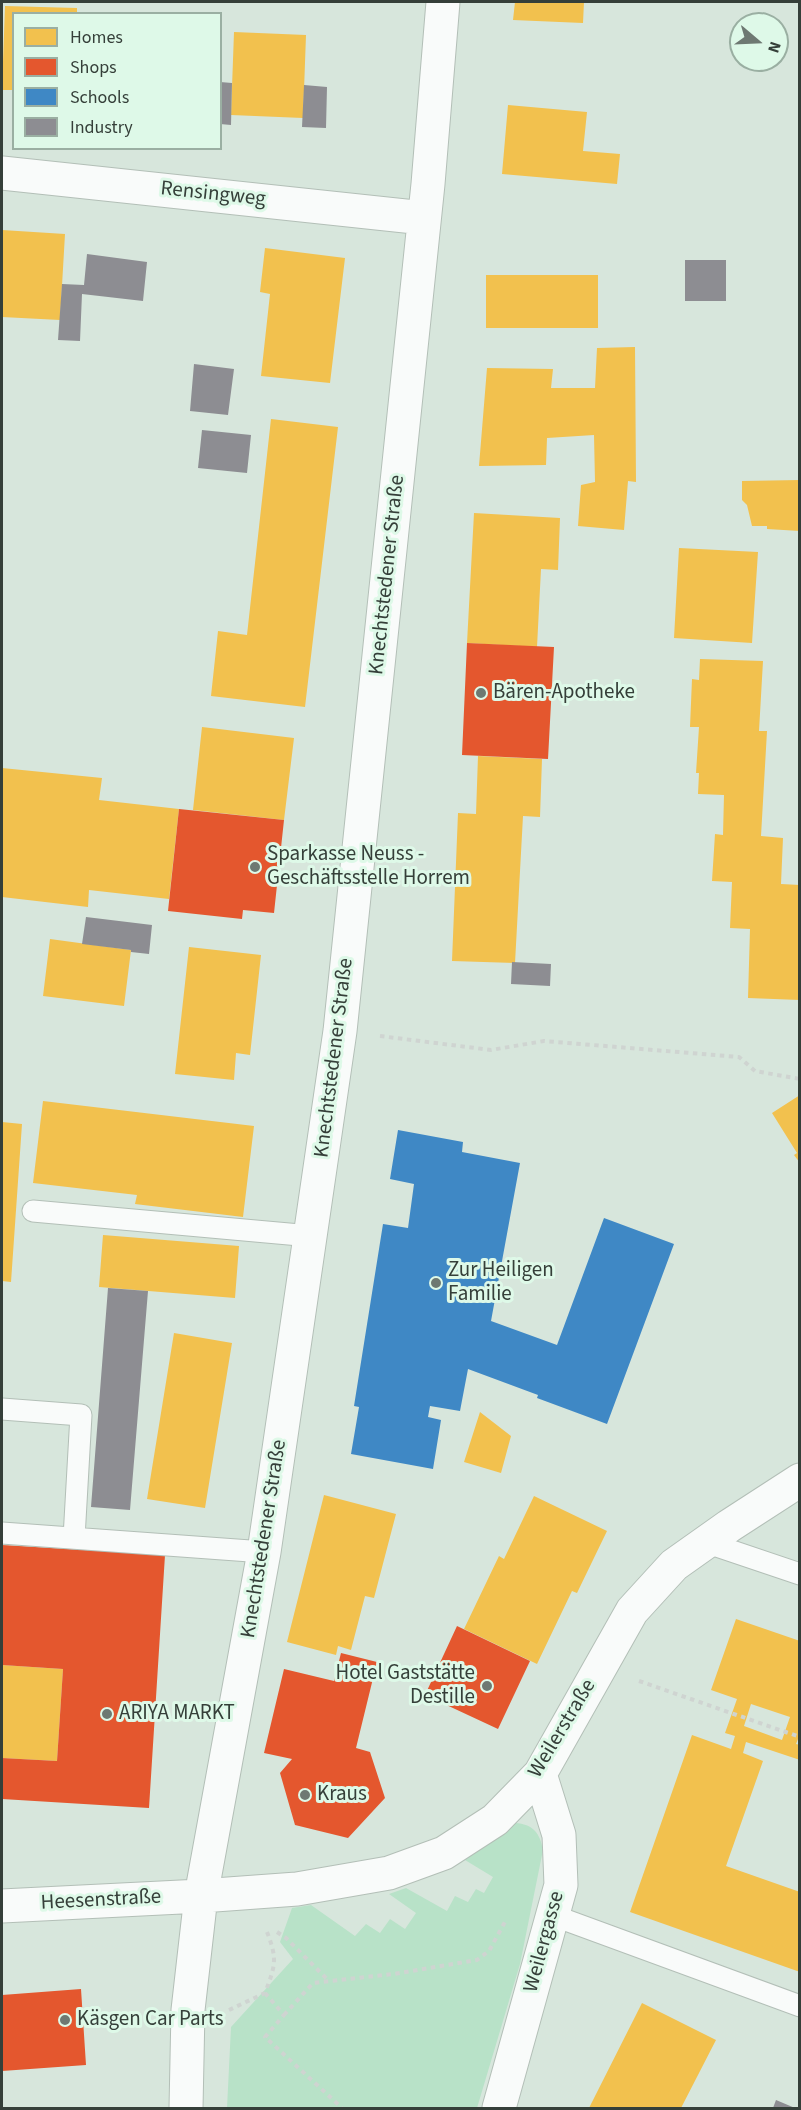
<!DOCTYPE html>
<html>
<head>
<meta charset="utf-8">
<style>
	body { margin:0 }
	#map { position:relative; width:801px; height:2110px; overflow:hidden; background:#d7e6dc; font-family:"Source Sans 3",sans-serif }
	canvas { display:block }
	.frame { position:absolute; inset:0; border:3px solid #353f39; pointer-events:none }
	.legend { position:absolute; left:12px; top:12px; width:210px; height:138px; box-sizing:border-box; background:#def9e8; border:2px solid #9aafa2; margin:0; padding:8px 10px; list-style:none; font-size:18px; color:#353f39 }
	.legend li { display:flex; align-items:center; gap:12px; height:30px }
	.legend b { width:30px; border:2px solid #9aafa2 }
	.north { position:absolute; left:729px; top:12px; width:60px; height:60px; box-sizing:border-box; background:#def9e8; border:2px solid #9aafa2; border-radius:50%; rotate:109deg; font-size:16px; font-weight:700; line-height:24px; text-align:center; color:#353f39 }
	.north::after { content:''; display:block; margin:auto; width:21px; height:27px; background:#6e7972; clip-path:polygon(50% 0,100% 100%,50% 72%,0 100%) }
</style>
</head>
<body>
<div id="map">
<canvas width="801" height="2110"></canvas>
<div class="frame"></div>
<ul class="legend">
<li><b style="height:16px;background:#f2c14e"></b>Homes</li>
<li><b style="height:16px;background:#e4572e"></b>Shops</li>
<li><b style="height:16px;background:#3f88c5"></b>Schools</li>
<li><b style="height:16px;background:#8d8d92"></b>Industry</li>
</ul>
<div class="north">N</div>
</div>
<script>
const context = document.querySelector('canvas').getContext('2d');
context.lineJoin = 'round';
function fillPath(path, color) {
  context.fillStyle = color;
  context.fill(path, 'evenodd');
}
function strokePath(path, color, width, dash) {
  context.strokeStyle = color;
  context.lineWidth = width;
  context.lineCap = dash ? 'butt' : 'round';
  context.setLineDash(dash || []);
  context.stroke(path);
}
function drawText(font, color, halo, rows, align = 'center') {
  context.font = font + ' "Source Sans 3",sans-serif';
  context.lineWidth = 6;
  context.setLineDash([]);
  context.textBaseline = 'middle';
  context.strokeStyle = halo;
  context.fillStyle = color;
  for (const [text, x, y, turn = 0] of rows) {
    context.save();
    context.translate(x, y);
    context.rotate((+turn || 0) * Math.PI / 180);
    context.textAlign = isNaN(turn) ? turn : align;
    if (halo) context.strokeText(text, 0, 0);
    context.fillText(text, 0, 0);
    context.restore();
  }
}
const green = new Path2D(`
	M515,1823C533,1824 540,1833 543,1850L520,1964L477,2108H227L231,2027L293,1959L280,1942L292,1908L311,1905L355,1936L366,1924L380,1933L390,1919L405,1929L416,1913L389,1894L406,1888L447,1911L455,1896L468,1902L476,1889L484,1893L493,1877L465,1860Z`);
const homes = new Path2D(`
	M515,2H584L583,23L513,20Z
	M5,6L77,8V14H14V90H2Z
	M234,32L306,35L303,118L231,115Z
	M508,105L587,112L583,151L620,154L617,184L502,174Z
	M2,230L65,234L60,320L2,317Z
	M265,248L345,258L330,383L261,376L270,294L260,292Z
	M486,275H598V328H486Z
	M635,347L636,482L628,481L624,530L578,526L581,485L595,482L594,435L547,438L546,465L479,466L487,368L553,369L551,388H595L597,348Z
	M271,419L338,427L305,707L211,696L218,631L247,635Z
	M800,480V531L767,529V526H752L747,505L742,500V481Z
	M474,513L560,518L558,570L541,569L537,647L467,643Z
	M679,548L758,552L752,643L674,638Z
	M700,659L763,661L759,731H767L761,836L783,838L781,884L800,885V1000L748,998L750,929L730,928L732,882L712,881L715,834L723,835L724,795L698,794L699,773H696L699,727H690L692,679L699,680Z
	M202,727L294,738L284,820L193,810Z
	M478,756L542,759L540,817L523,816L515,963L452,961L458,813L476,814Z
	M2,768L102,778L99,800L179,809L169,899L89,890L88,907L2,897Z
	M50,939L131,950L124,1006L43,996Z
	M189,947L261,955L250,1055L236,1053L234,1080L175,1074Z
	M800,1095V1163L794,1155L797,1153L772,1113Z
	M43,1101L254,1126L243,1217L135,1204L137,1195L33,1183Z
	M2,1122L22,1124L11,1282L2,1281Z
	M103,1235L239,1246L235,1298L99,1287Z
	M174,1333L232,1343L205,1508L147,1499Z
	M480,1412L511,1436L501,1473L464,1462Z
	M324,1495L396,1514L374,1598L365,1596L351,1650L338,1646L336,1655L287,1642Z
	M534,1496L607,1531L577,1593L572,1591L537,1664L464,1629L499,1556L504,1559Z
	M736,1619L800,1641V1734L796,1744L800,1745V1760L746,1742L743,1753L763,1761L726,1866L800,1892V1972L630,1912L692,1735L731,1749L735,1736L725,1733L737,1699L711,1690ZM751,1704L790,1717L782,1740L744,1726Z
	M2,1665L63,1669L57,1761L2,1758Z
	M642,2003L716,2040L681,2108H589Z`);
const shops = new Path2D(`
	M467,643L554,647L548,759L462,755Z
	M179,809L284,820L274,913L243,910L242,919L168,911Z
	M2,1545L165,1555L149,1808L2,1799V1758L57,1761L63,1669L2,1665Z
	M457,1626L530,1661L498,1729L425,1695Z
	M341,1653L377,1662L356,1748L370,1752L385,1798L348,1838L295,1825L280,1773L292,1759L264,1753L284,1669L334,1681Z
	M81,1989L86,2065L2,2071V1995Z`);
const schools = new Path2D(`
	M398,1130L463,1142L462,1152L520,1163L491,1321L557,1345L604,1218L674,1244L607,1424L537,1398L538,1395L468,1369L460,1411L430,1406L428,1417L441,1420L433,1469L351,1454L359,1407L354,1406L383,1224L408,1228L414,1184L390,1179Z`);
const industry = new Path2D(`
	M220,82L232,83L231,125L220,124Z
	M304,85L327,87L326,128L302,127Z
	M87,254L147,262L143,301L82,294L80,341L58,340L62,284L84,285Z
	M685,260H726V301H685Z
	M194,364L234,369L228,415L190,411Z
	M202,430L251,435L247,473L198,468Z
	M86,917L152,925L149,954L131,952V950L82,944Z
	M512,962L551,964L550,986L511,984Z
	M108,1288L148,1291L130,1510L91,1507Z
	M776,2100L795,2108H773Z`);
const path = new Path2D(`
	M380,1036L491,1050L544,1041L739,1057L755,1071L800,1079
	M639,1681L800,1737
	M277,1932L286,1938L328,1980
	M265,1993L284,2015L265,2037L342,2108
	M229,2010L265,1993C275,1966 278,1960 267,1932
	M284,2015L313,1983L394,1974L477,1960L489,1951L506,1920`);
const lane = new Path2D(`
	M33,1211L311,1236
	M2,1409L81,1415L74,1538
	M2,1533L264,1552
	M705,1542L800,1574
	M552,1915L800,2006`);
const street = new Path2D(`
	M2,173L424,218
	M2,1906L201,1896L297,1889L389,1873L444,1853L495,1820L540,1774L632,1611L674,1565L729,1526L800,1480
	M186,2108L188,2010L201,1896L264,1552L340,1031L428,184L443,2
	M499,2108L561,1885L559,1835L540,1774`);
const markers = [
	[481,693,6,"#6e7972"],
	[255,867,6,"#6e7972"],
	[436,1283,6,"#6e7972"],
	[487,1686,6,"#6e7972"],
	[107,1714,6,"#6e7972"],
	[305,1795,6,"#6e7972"],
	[65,2020,6,"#6e7972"]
];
const streetNames = [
	["Rensingweg",213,195,6],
	["Knechtstedener Straße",388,575,-84],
	["Knechtstedener Straße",335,1058,-83],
	["Knechtstedener Straße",265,1539,-81],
	["Weilerstraße",563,1729,-59],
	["Heesenstraße",101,1901,-3],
	["Weilergasse",545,1942,-75]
];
const poiNames = [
	["Bären-Apotheke",493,693],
	["Sparkasse Neuss -",267,855],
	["Geschäftsstelle Horrem",267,879],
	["Zur Heiligen",448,1271],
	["Familie",448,1295],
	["Hotel Gaststätte",475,1674,"right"],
	["Destille",475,1698,"right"],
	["ARIYA MARKT",119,1714],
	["Kraus",317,1795],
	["Käsgen Car Parts",77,2020]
];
fillPath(green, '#b8e2c8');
fillPath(homes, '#f2c14e');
fillPath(shops, '#e4572e');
fillPath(schools, '#3f88c5');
fillPath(industry, '#8d8d92');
strokePath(lane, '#b3bfb7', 23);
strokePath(street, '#b3bfb7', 35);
strokePath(path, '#cfd4d1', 4, [4.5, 4.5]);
strokePath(lane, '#f9fbfa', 21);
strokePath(street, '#f9fbfa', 33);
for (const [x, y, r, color] of markers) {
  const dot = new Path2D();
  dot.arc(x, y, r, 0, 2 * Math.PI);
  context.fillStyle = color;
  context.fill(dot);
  strokePath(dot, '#def9e8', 2);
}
drawText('21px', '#353f39', '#def9e8', streetNames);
drawText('21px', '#353f39', '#def9e8', poiNames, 'left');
</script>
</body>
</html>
